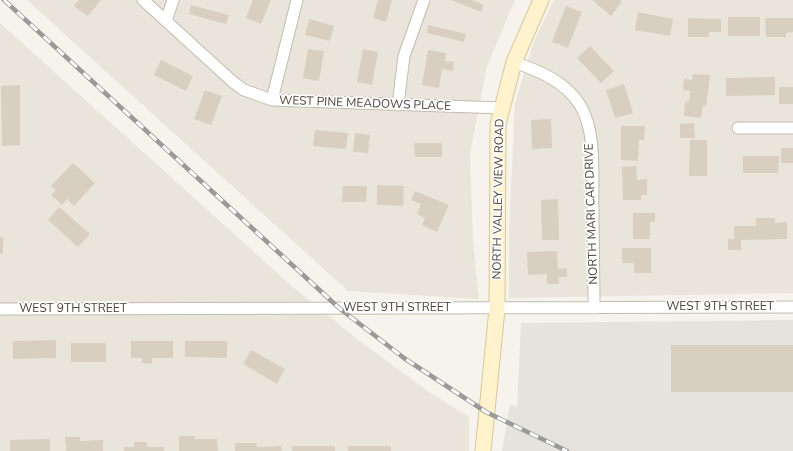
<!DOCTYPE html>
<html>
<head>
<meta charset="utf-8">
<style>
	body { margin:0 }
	canvas { display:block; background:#f6f3ec }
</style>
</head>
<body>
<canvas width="793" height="451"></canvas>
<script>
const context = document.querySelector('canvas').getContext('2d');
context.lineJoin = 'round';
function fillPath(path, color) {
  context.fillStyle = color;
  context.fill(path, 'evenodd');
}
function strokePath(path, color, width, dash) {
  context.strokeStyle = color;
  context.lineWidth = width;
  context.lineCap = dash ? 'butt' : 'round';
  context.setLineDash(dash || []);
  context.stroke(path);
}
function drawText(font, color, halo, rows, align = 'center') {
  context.font = font + ' "Nunito Sans",sans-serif';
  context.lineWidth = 3.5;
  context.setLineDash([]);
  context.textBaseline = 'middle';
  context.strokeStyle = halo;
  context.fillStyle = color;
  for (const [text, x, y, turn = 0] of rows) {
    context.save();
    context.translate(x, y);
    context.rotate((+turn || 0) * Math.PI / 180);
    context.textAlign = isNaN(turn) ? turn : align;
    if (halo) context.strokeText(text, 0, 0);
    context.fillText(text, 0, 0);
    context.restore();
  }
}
const residential = new Path2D(`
	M27,0H515L487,66L470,154L473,241L479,299L348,291Z
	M554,0H793V293L509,298V231L515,104L534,41Z
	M0,23L294,288L357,339L429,392L469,417V451H0Z`);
const industrial = new Path2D(`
	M793,320V451H502L510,404L517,407L521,323Z`);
const building = new Path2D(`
	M79,0H101L88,16L74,6Z
	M253,0H271L261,24L246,18Z
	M378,0H392L386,22L373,18Z
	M451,0H472L484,5L481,12Z
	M592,0H620L622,2L611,16Z
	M191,5L229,15L226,24L189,14Z
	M566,6L582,12L568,48L552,42Z
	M638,12L673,19L670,36L635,30Z
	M728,17H760V36H728Z
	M688,18L721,19V32H709V37H688Z
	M765,18H793V32L786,33V37H766Z
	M309,19L334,26L330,41L305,35Z
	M428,25L466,34L464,42L427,33Z
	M590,46L614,71L601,83L577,58Z
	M308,49L324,51L319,81L303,78Z
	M363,49L378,52L372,85L357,82Z
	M428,50L446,53L445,61L454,62L453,71L442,69L439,88L422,85Z
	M161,60L193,76L186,91L154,75Z
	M693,74L710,75L706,106L703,105L701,118L684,116L685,102H689L690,91L683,90L684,79L692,80Z
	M775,77V95L726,96V78Z
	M624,84L633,113L615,118L606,90Z
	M20,85V145L2,146L1,86Z
	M779,87H793V104H779Z
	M205,90L222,96L211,125L194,119Z
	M551,119L552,148L532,149L531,120Z
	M694,123L695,138H680V124Z
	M621,126H645L644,140H639L638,161L621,160Z
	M315,130L348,133L346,149L313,146Z
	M355,133L370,135L368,153L353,152Z
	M690,140H707V176H689Z
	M414,143H442V157H415Z
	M781,148H793V163H781Z
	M743,156H779L778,173H743Z
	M73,163L95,183L74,206L67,199L62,205L51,195L56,190L51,186Z
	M636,166L637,180L647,179V195H641V200H623L622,167Z
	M377,185L404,186L403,206L377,205Z
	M343,186H367L366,202H342Z
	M415,191L449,205L437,232L422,225L425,218L417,214L421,204L411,200Z
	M558,199L559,240H542L541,200Z
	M59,207L90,234L78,247L48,220Z
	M633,213H655V222H650V239H633Z
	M756,218H775V223L787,222V239L741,240V250H728V239H734V226H756Z
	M0,237H3V254H0Z
	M622,248H651V273H634V263H622Z
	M557,251L558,269L567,268V277H558L559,284H547V274L528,275L527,252Z
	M56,340V358L13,359V341Z
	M131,341H173V358H152V364L142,363V358H131Z
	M185,341H227V358L185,357Z
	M71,343H106V362H71Z
	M671,345H793V392H671Z
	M251,350L285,369L277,384L243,364Z
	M179,436H195V439H217L218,451H179Z
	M65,437H80V441L103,440V451H66Z
	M50,439V451H10V440Z
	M134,442H147V447H164V451H124V447H134Z
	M235,443H257V447L281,446L282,451H235Z
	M292,446H335V451H292Z
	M348,446H391V451H348Z`);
const street = new Path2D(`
	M143,0L233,82L244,90L272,100L502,108
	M166,21L173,0
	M514,62C539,71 565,81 580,105C597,132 592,179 593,210C593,243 594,275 594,308
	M272,100L297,0
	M398,105L404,56L424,0
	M738,128H793
	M0,309L793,307`);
const secondary = new Path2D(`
	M483,451L497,309L498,124L514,62L541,0`);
const rail = new Path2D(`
	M4,0L339,308L404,358L486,412L567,451`);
const streetNames = [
	["WEST PINE MEADOWS PLACE",365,104,2],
	["NORTH VALLEY VIEW ROAD",499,199,-89],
	["NORTH MARI CAR DRIVE",592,214,-92],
	["WEST 9TH STREET",720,307],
	["WEST 9TH STREET",397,308],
	["WEST 9TH STREET",73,309]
];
fillPath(residential, '#eae5da');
fillPath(industrial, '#e6e2dd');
fillPath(building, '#d8cfc1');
strokePath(street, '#c2bbae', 13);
strokePath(secondary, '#d6c79b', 17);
strokePath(street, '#fff', 11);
strokePath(secondary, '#fff3cd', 15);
strokePath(rail, '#9a9a9a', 4.5);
strokePath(rail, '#fff', 3, [9]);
drawText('12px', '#4b4439', '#fff', streetNames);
</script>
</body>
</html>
